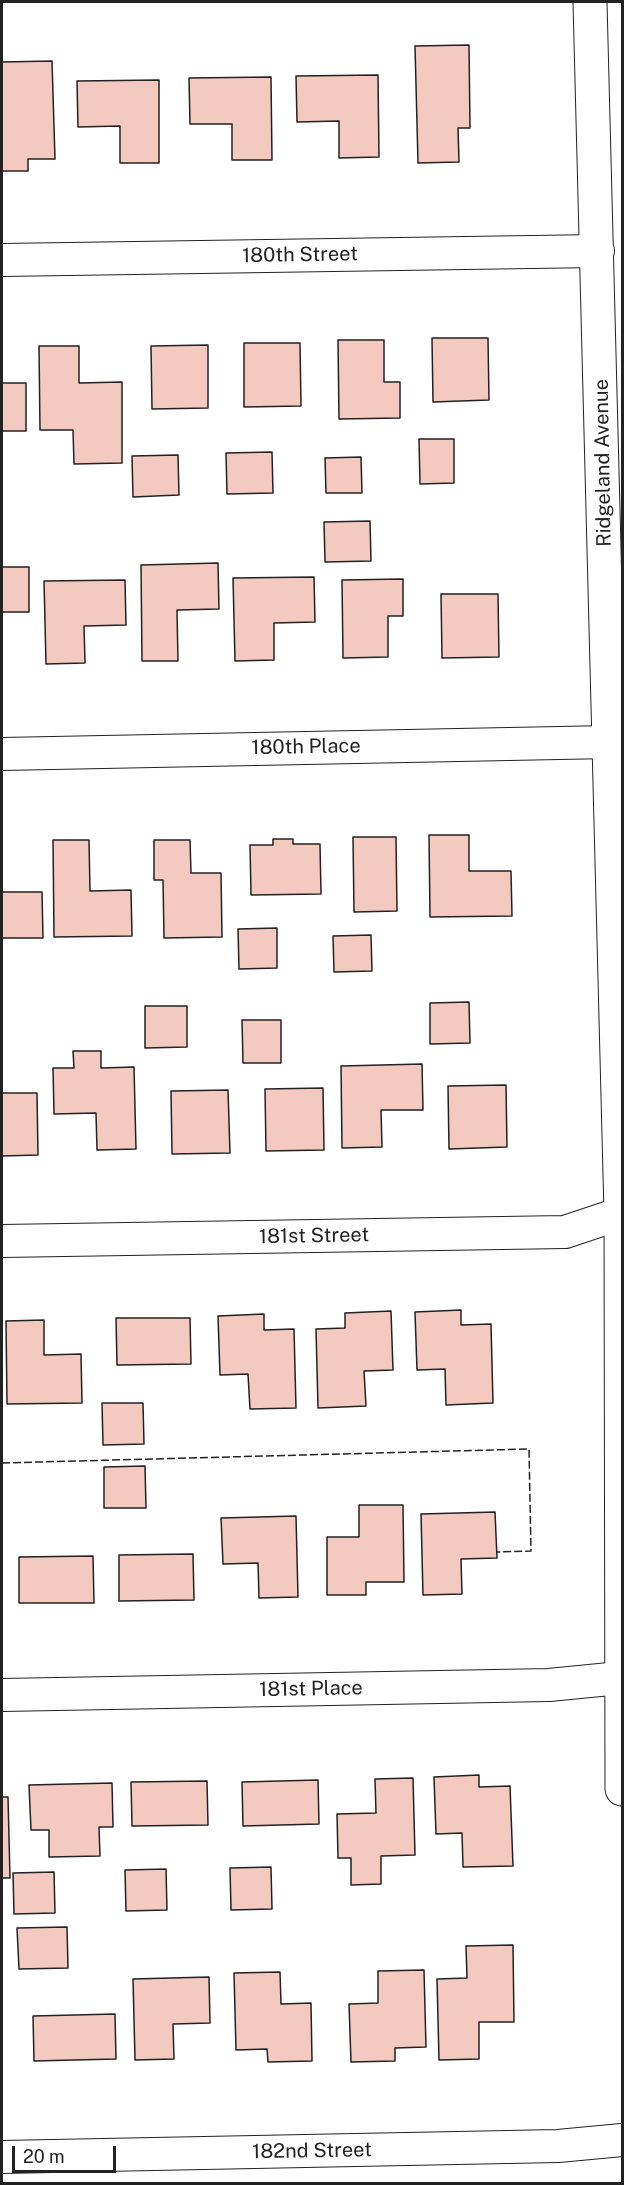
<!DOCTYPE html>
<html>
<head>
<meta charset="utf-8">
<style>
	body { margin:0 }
	#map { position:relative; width:624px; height:2185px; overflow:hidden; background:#fff; font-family:"Public Sans",sans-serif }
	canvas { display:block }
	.frame { position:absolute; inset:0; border:3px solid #222; pointer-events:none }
	.scale { position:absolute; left:12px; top:2146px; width:104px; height:27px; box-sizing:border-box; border:3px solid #222; border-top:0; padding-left:8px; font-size:18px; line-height:21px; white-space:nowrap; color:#222; -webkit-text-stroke:4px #fff; paint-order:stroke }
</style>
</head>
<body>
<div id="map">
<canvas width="624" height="2185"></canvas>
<div class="frame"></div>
<div class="scale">20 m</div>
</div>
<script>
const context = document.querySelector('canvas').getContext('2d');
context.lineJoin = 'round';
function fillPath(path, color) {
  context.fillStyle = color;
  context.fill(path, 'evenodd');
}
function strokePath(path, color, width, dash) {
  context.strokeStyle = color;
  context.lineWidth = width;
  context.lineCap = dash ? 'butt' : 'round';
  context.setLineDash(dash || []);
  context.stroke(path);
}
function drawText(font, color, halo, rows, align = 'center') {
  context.font = font + ' "Public Sans",sans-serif';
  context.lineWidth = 4.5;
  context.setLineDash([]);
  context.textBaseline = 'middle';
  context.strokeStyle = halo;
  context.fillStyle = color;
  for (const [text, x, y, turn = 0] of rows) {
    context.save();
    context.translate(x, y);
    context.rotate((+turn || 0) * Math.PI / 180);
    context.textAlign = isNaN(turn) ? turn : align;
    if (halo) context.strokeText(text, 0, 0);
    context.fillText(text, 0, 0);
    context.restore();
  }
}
const building = new Path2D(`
	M469,45L470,128H458L459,162L418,163L415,46Z
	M52,61L55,159H28V171H2V62Z
	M378,75L379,157L339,158V121L297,122L296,76Z
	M271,77L272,160H232V124H190L189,78Z
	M159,80V163H120V126L78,127L77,81Z
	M432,338H488L489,400L433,402Z
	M338,340H384V382H400V418L339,419Z
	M244,343H300L301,406L244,407Z
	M208,345V408L152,409L151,346Z
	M39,346H79V383L122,382V463L74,464L73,430H40Z
	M2,383H26V431H2Z
	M419,439H454V483L420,484Z
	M272,452L273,493L227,494L226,453Z
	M178,455L179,495L133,497L132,456Z
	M361,457L362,493H326L325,458Z
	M370,521L371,561L325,562L324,522Z
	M218,563L219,609L177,610L178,661H142L141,565Z
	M2,567H29V612H2Z
	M314,577L315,622L274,623V660L235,661L233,578Z
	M403,579V616H388V657L343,658L342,580Z
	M125,580L126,625L84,626L85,663L46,664L44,581Z
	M441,594H498L499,657L442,658Z
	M429,835H469V871H511L512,916L430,917Z
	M353,837H396L397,911L354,912Z
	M273,839H293V844H320L321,894L251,895L250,845H273Z
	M53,840H89L90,891L131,890L132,936L54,937Z
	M154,840H190L191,873H221L222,937L164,938L163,880H154Z
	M2,892H42L43,938H2Z
	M277,928V968L239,969L238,929Z
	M371,935L372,971L334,972L333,936Z
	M469,1002L470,1043L430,1044V1003Z
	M145,1006H187V1047L145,1048Z
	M242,1020H281V1063H243Z
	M73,1051H101V1068L134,1067L136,1149L97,1150L96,1113L54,1114L53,1068H74Z
	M422,1064L423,1110H381L382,1147L342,1148L341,1066Z
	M506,1085L507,1147L449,1149L448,1086Z
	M323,1088L324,1150L266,1151L265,1089Z
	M228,1090L230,1153L172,1154L171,1091Z
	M2,1093H37L38,1155L2,1156Z
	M461,1310V1325L491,1324L493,1403L446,1405L445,1369L417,1370L415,1312Z
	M391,1311L393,1370L364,1371L366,1406L318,1408L316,1329L345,1328V1313Z
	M264,1314V1330L294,1329L296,1408L250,1409L248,1374L220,1375L218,1316Z
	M116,1318H190L191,1364L117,1365Z
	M44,1320V1355L81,1354L82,1403L7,1404L6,1321Z
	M102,1403H143L144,1444L103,1445Z
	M145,1466L146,1508H104V1467Z
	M359,1505H403L404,1582H366V1595H327V1537H359Z
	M495,1512L497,1558L461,1559L462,1594L423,1595L421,1514Z
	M296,1516L298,1597L259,1598L258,1563L223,1564L221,1518Z
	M193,1554L194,1600L119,1601V1555Z
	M93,1556L94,1603H19V1557Z
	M479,1775V1787L510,1786L513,1866L463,1867L462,1833L436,1834L434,1777Z
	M413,1778L415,1855L381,1856V1884L351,1885V1858H338L337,1814L376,1813L375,1779Z
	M318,1780L319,1824L243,1826L242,1782Z
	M207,1781L208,1825L132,1826L131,1782Z
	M112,1783L113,1827H99L100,1856L49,1857V1830H31L29,1785Z
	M2,1797H8L10,1878H2Z
	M271,1867L272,1909L231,1910L230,1868Z
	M166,1869L167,1910L126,1911L125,1870Z
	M54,1872L55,1913L14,1914L13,1873Z
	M67,1927L68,1968L19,1969L17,1928Z
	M513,1945L514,2022H479V2059L439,2060L437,1979L467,1978L466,1946Z
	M424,1970L426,2047L395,2048V2061L351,2062L349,2004L378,2003V1971Z
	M280,1972L281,2004L311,2003L312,2061L268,2062L267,2049L236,2050L234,1973Z
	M209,1977L210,2023L173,2024L174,2059L135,2060L133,1979Z
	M115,2014L116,2059L34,2061L33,2016Z`);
const minor = new Path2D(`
	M2,260L598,251
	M2,754L610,742
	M2,1241L565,1232L622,1213
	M2,1695L549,1685L620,1678
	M2,2157L558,2146L622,2140`);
const tertiary = new Path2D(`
	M590,2L621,1213L622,1789`);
const fence = new Path2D(`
	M2,1463L529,1449L531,1551L497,1552`);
const streetNames = [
	["180th Street",300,255,-1],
	["Ridgeland Avenue",603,463,-91],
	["180th Place",306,747,-1],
	["181st Street",314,1236,-1],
	["181st Place",311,1689,-1],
	["182nd Street",312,2151,-1]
];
fillPath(building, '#f3c9c0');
strokePath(building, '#222', 1.5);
strokePath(minor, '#222', 34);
strokePath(tertiary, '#222', 35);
strokePath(minor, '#fff', 32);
strokePath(tertiary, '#fff', 33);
strokePath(fence, '#222', 1.5, [8, 3]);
drawText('20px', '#222', '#fff', streetNames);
</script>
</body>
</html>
